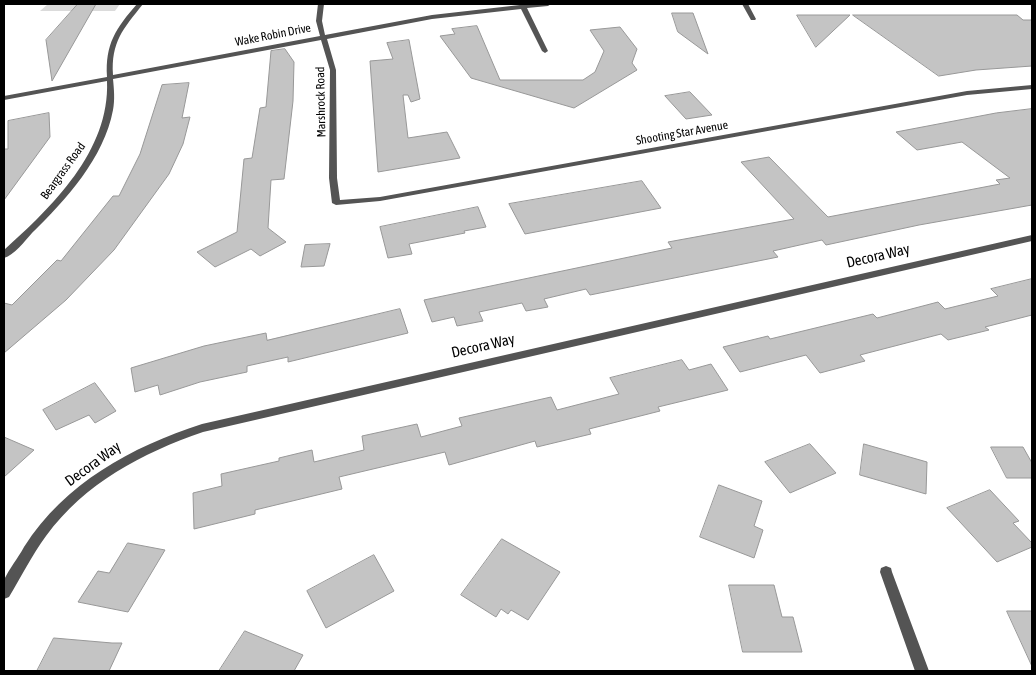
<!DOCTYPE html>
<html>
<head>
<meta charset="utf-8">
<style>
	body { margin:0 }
	#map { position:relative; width:1036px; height:675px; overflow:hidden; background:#fff; font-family:"Asap Condensed",sans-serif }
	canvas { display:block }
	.frame { position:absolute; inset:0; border:5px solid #000; pointer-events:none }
</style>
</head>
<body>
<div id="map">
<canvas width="1036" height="675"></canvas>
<div class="frame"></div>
</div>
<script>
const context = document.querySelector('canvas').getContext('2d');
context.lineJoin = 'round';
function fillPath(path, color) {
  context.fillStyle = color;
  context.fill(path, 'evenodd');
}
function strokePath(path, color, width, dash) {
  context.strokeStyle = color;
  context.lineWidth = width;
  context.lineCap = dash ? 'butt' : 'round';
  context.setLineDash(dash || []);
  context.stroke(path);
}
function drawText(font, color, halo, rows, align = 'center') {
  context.font = font + ' "Asap Condensed",sans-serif';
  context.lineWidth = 5;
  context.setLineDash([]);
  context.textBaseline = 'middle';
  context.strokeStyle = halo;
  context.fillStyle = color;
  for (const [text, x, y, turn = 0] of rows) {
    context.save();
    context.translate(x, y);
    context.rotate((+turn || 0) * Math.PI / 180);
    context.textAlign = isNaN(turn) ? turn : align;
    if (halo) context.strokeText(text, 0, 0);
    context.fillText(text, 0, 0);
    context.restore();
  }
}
const green = new Path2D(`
	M48,4H120L115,11H40Z`);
const building = new Path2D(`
	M78,4H96L52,81L46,40Z
	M672,13H693L708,54L678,32Z
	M797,15H850L816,47Z
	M853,15H1017L1023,20H1032V66L976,70L939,76Z
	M477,26L500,80H583L595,72L604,51L590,30L620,27L637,49L632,63L637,70L574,108L471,78L440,36L455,34L452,29Z
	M409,40L420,99L411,102L408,95H403L408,138L447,132L460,158L378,172L370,61L393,59L387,43Z
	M285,49L294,62L293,101L284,179L271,180L268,228L286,242L260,256L251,249L215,267L197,252L237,232L244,159L252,158L260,108L266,107L271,51Z
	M189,83L182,118L190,117L183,144L169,174L114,250L66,300L4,353V303L12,305L57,260L61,261L113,196H119L140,154L162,85Z
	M690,92L712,115L686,119L665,96Z
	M1032,109V205L919,225L826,245L822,240L773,251L778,257L590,295L586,289L544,299L548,307L526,311L522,303L479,312L483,321L457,326L454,317L432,322L424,300L672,248L668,242L794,219L741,162L769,157L828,217L1000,184L996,180L1010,178L962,142L917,150L896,132L996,113Z
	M49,113L50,137L4,200V149H8V121Z
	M642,181L661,208L525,234L509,204Z
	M478,207L486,227L464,231L465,233L409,244L412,254L388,258L380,227Z
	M330,244L324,266L301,267L305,245Z
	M1032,279V315L985,327L989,330L948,340L941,334L860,355L865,361L820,373L806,355L740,372L723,347L768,336L770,339L873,314L877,318L938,302L945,309L998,296L991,289Z
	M400,309L408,333L288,362V357L247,366V372L200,382L160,395L158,385L135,392L131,368L204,346L266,333L267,340Z
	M682,360L689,370L711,364L728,390L658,407L660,411L589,429L591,434L537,447L535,441L449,465L445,452L339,477L342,489L255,510V514L194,529L193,493L222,486L221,474L279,461V458L312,450L314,462L364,450L362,436L417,424L421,437L462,426L459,418L551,397L557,410L619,394L610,378Z
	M95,383L116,411L95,423L89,415L56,430L43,410Z
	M4,437L34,450L4,477Z
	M810,444L836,473L790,493L765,462Z
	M864,444L927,462L926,494L860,475Z
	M991,447H1023L1032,463V478H1007Z
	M719,485L762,501L754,526L763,530L754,558L700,537Z
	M990,490L1019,521L1013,523L1032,543V547L997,562L947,508Z
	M502,539L560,572L528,620L511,610L508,614L501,609L496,617L461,595Z
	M128,543L165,550L128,612L78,602L98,571L109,573Z
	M374,555L394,591L326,628L307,591Z
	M729,585H774L782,617H793L802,652H743Z
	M1007,611H1032V666Z
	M245,631L303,655L294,671H219Z
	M54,638L112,643H122L109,671H37Z`);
const minor = new Path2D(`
	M137,4H143C123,29 111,42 113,75L320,36L316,21L318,4H324L322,21L325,35L432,15L520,5L519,4H551L548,6L527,8L548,51L545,53L542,51L521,9L432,19L327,39L336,70L337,178L340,200L380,197L967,91L1032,85V89L967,95L380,201L336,205L332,203L329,178L330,70L321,40L113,79C114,89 115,100 113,110C104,158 66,200 32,233C25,241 14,255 4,258V250C52,207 110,151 107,81L4,100V96L107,77C105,44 116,28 137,4Z
	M742,4H748L756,19L755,20H751Z
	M1032,235V241L203,432C142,453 85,483 46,536C32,555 21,577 9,597L4,599C4,593 2,585 4,580C9,569 18,558 24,547C65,483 131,447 202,424Z
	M886,566L891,568L892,572L929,671H915L880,572L881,568Z`);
const farStreetnames = [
	["Wake Robin Drive",273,35,-11],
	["Marshrock Road",321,102,-91],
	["Shooting Star Avenue",682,133,-10],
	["Beargrass Road",63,171,-54]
];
const streetNames = [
	["Decora Way",878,256,-13],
	["Decora Way",483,346,-13],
	["Decora Way",93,464,-36]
];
fillPath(green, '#dbdbdb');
fillPath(building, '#c4c4c4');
strokePath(building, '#989898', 1);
fillPath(minor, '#545454');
drawText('12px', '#000', '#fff', farStreetnames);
drawText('15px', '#000', '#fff', streetNames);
</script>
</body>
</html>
